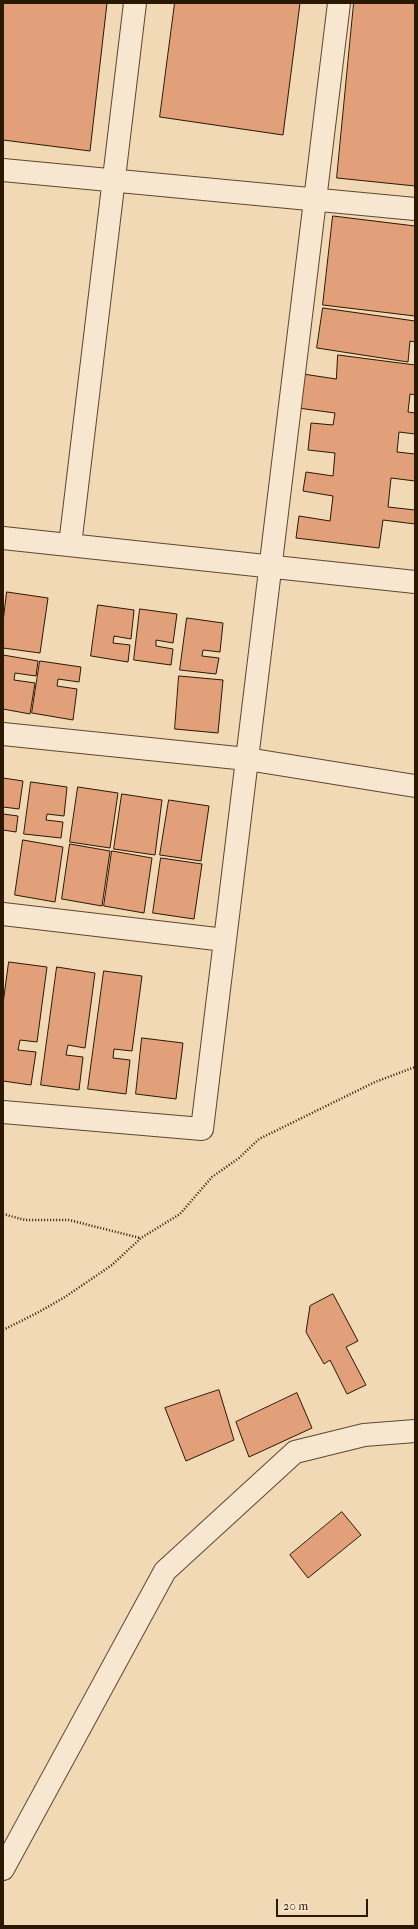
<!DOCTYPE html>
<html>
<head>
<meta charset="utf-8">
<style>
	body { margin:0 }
	#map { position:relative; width:418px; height:1929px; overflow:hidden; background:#f2d9b6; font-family:"IM FELL French Canon",serif }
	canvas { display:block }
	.frame { position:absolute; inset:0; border:4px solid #2a1801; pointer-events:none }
	.scale { position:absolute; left:276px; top:1899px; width:92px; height:18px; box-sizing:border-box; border:2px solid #2a1801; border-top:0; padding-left:5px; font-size:12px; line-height:14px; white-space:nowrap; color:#2a1801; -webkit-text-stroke:3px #f7e6d0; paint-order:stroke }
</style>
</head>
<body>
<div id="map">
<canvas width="418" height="1929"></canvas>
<div class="frame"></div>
<div class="scale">20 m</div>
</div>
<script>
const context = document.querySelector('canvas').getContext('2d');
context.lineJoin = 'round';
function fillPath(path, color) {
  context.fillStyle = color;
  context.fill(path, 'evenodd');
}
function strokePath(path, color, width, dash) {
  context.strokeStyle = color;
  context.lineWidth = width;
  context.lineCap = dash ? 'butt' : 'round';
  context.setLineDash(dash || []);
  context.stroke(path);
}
const building = new Path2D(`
	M3,3H107L90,151L3,140Z
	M175,3H300L283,135L160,117Z
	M354,3H415V186L337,178Z
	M333,216L415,226V316L323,305Z
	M323,308L415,321V342L410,341L408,362L317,348Z
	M338,355L415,365V395L410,394L408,412L415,413V434L399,432L397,452L415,454V481L391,478L388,507L415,510V524L383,520L379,548L296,538L299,516L330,521L333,496L303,491L306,472L333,476L335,453L308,450L311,423L333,425L335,413L298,408L303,374L336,379Z
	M7,592L48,598L40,653L3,648V622Z
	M98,605L134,610L131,639L114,636L113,643L130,645L128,662L91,656Z
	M140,609L177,614L173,643L156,640V646L173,649L171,665L134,660Z
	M187,618L223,623L220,652L203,650L202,656L219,658L216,674L180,670Z
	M3,655L38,661L36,676L15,673L14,680L35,683L30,714L3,709Z
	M40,661L81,667L79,682L58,679L57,686L77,689L73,720L32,713Z
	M179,676L223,680L218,733L175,729Z
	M3,778L23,781L19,809L3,807Z
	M31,782L67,787L64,816L47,814L46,820L63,822L61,838L24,834Z
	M78,787L118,793L110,848L70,842Z
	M122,794L162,800L155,855L114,849Z
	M169,800L209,806L201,861L160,855Z
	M3,814L18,816L16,832L3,830Z
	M23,840L63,847L55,902L15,895Z
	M70,844L110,851L102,906L62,899Z
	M112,851L152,858L144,913L104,906Z
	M161,858L202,864L194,919L153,913Z
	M9,962L47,967L37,1042L20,1040L18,1050L36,1052L31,1085L3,1081V1004Z
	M57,967L95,973L85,1048L68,1045L66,1055L83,1057L79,1090L41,1085Z
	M104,971L142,976L132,1051L114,1049L113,1058L130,1060L126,1094L88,1089Z
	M142,1038L183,1043L176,1099L136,1094Z
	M333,1294L358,1341L346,1347L366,1385L347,1394L330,1360L324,1364L306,1332L310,1306Z
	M219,1390L234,1440L186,1461L165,1408Z
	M297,1393L312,1428L249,1457L236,1422Z
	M342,1512L361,1535L308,1578L290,1555Z`);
const path = new Path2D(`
	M3,1214L25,1220H69L140,1238
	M3,1330L37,1313L65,1297L112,1265L141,1238L180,1214L212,1177L239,1158L259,1139L375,1082L415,1067`);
const minor = new Path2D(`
	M3,170L415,209
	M3,538L415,582
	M70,545L135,3
	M3,734L247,759L415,786
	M3,914L225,940
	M3,1112L202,1129L339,3
	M3,1869L165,1571L295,1452L364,1435L415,1431`);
fillPath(building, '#e1a07a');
strokePath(building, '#2a1801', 1);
strokePath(minor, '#5c482e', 24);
strokePath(path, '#2a1801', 2.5, [1, 2]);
strokePath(minor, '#f7e6d0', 22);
</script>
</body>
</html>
